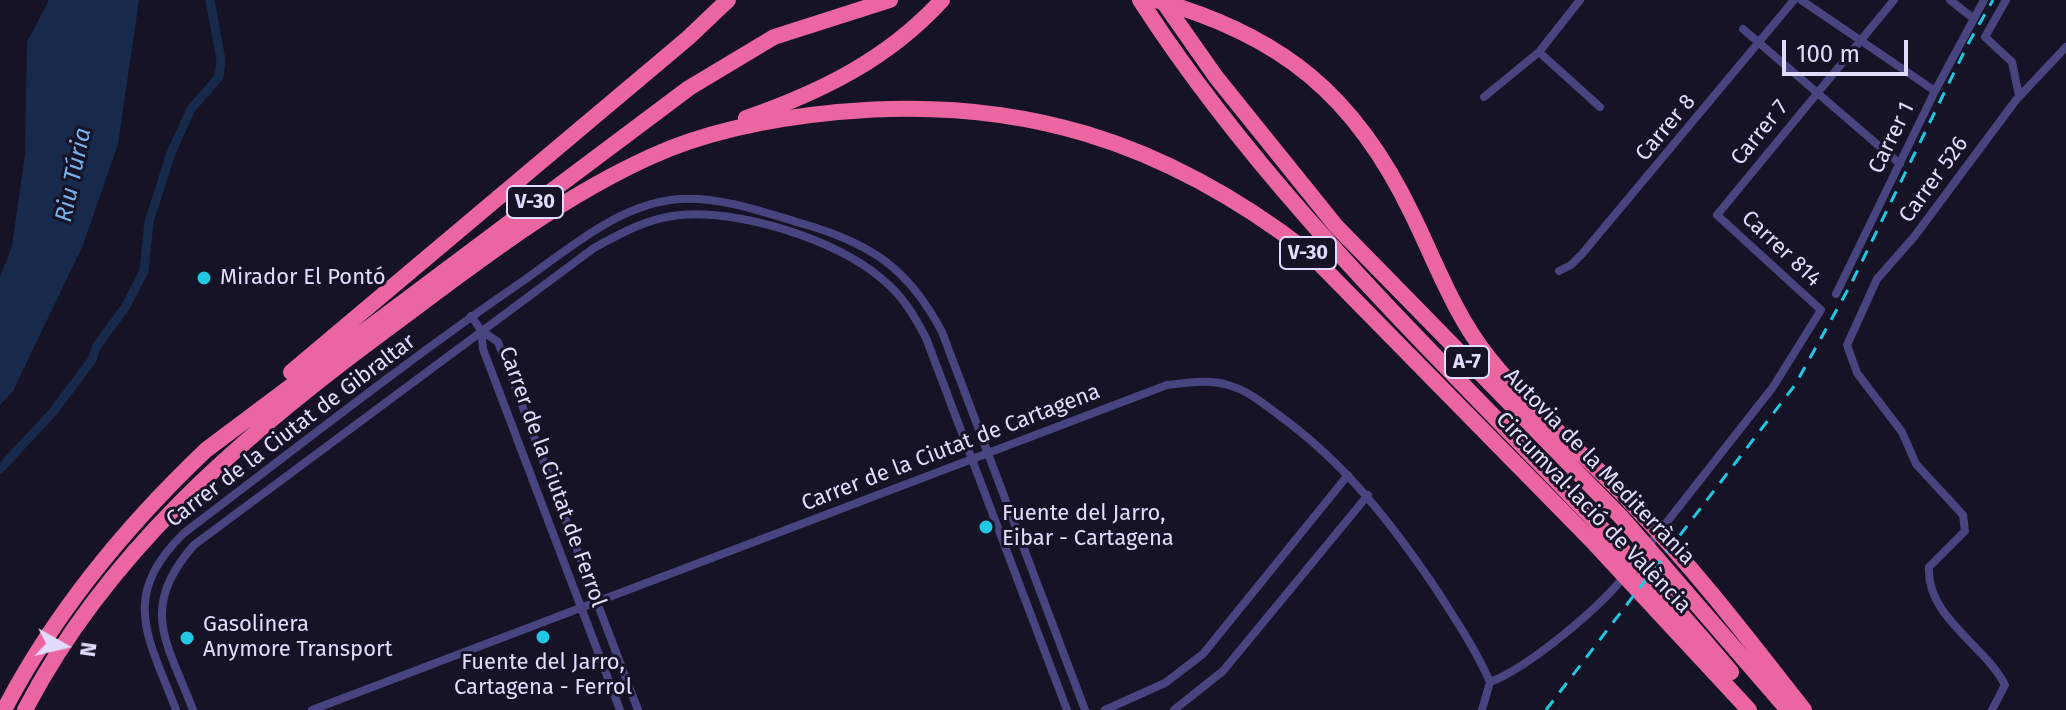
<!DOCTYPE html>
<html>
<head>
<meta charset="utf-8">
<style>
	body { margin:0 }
	#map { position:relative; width:2066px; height:710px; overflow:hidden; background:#171326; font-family:"Fira Sans",sans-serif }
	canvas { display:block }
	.north { position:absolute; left:24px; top:606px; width:80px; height:80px; -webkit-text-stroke:6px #171326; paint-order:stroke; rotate:98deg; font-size:22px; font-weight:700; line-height:32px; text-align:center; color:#e1dcfb }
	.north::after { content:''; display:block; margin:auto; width:28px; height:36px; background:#e1dcfb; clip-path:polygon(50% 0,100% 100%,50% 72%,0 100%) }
	.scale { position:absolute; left:1782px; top:40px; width:126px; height:36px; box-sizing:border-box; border:4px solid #e1dcfb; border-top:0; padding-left:10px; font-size:24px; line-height:28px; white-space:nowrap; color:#e1dcfb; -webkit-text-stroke:6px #171326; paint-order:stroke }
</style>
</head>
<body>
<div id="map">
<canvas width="2066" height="710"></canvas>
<div class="north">N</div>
<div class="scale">100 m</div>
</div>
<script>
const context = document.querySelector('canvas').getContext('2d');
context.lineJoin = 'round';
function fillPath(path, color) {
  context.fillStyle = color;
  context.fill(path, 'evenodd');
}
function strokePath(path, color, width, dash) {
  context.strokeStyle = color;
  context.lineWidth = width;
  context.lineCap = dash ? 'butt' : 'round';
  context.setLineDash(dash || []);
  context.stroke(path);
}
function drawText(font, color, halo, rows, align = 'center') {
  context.font = font + ' "Fira Sans",sans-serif';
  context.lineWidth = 6;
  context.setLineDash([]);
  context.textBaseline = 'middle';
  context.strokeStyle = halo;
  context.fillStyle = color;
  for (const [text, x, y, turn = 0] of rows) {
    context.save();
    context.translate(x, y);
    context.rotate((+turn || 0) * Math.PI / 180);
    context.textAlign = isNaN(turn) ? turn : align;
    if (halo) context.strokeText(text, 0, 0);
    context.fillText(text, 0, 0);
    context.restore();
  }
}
const water = new Path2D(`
	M49,0H139L118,144L83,245L13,391L0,405V277L12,246L25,155L27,42Z`);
const canal = new Path2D(`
	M0,469L52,413L92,360L97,346L126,306L144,271L149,222L171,153L191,109L219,77L221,60L210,0`);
const street = new Path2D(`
	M1801,0L1935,91
	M1950,0L1973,18
	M2006,0L1985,37L2012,62L2019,96
	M1743,29L1900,164
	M1539,52L1600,107
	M1484,97L1539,52L1580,0
	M1559,271L1571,265L1582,254L1794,0
	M1836,294L1935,91L1984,0
	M471,316L481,330L498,342L638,710
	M481,330L483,349L620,710
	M1634,564L1773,387L1821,310L1717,215L1894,0
	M1490,682C1528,668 1601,607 1626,574
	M176,710C148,636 119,597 184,533C295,449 405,362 520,283C569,249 618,204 679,199C720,196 766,213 804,224C872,244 909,269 942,332L1085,710
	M193,710C167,642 138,608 194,545L594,248C621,233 648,218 680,215C739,209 838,240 882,279C902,295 914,315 926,338L1067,710
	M312,710L1167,385C1187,383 1207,379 1228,385C1247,390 1264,404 1280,416C1346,464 1393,525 1438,592C1457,622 1476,650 1490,682
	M1105,710L1165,683L1203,654L1348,475
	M1174,710L1223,671L1368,495
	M1482,710L1490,682
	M1992,710L2005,685C1985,645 1926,617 1929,567L1965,531L1963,515L1916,464L1902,432L1857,373L1847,345L1877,279L1914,237L2016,100L2066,47`);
const highway = new Path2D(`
	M1140,0C1303,253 1539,443 1731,672
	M1156,0C1281,35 1355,95 1412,214C1436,263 1454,314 1489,358C1531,411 1587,456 1633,505C1695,569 1749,640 1804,710
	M1162,0L1216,77L1336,226L1621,517L1788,710
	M746,118C821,92 888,59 942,0
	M291,372L688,38L728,0
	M4,710C55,612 126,526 206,450L689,88L774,37L890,0
	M25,710C106,554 240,438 379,335C466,271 551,202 650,157C708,130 775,118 838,112C1019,95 1164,141 1308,252L1594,543L1749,710`);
const rail = new Path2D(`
	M1546,710L1795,385L1851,284L1968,44L1993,0`);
const markers = [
	[204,278,8,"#20c8e3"],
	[986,527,8,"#20c8e3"],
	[543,637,8,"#20c8e3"],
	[187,638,8,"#20c8e3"]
];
const shields = [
	[535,202,56],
	[1308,253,56],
	[1467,362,44]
];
const shieldNames = [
	["V-30",535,202],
	["V-30",1308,253],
	["A-7",1467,362]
];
const streetNames = [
	["Carrer 8",1666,128,-50],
	["Carrer 7",1760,133,-51],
	["Carrer 1",1892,138,-64],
	["Carrer 526",1934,180,-54],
	["Carrer 814",1781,249,43],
	["Carrer de la Ciutat de Gibraltar",291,431,-37],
	["Carrer de la Ciutat de Cartagena",951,448,-21],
	["Autovia de la Mediterrània",1599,467,46],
	["Carrer de la Ciutat de Ferrol",552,477,70],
	["Circumval·lació de València",1593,513,46]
];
const poiNames = [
	["Mirador El Pontó",220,278],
	["Fuente del Jarro,",1002,514],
	["Eibar - Cartagena",1002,539],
	["Gasolinera",203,625],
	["Anymore Transport",203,650],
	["Fuente del Jarro,",543,663,"center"],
	["Cartagena - Ferrol",543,688,"center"]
];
const waterNames = [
	["Riu Túria",74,175,-78]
];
fillPath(water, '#172a4b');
strokePath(canal, '#172a4b', 9);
strokePath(street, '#48447f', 8);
strokePath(highway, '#eb66a1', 16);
strokePath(rail, '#20c8e3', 3, [12, 10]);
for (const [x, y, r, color] of markers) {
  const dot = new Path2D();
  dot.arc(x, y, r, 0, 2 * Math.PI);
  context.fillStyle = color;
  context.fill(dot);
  strokePath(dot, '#171326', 3);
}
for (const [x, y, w] of shields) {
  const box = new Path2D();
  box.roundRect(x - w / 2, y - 16, w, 32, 6);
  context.fillStyle = '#171326';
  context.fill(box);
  strokePath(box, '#e1dcfb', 2);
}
drawText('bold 20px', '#e1dcfb', null, shieldNames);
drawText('22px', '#e1dcfb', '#171326', streetNames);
drawText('22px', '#e1dcfb', '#171326', poiNames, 'left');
drawText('italic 24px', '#77b2ee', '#171326', waterNames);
</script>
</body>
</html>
